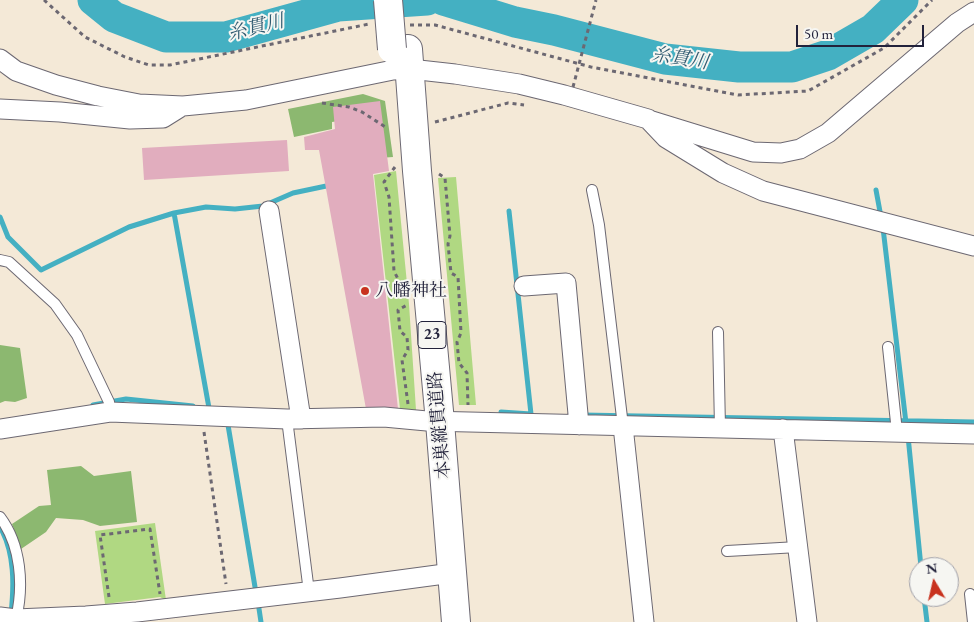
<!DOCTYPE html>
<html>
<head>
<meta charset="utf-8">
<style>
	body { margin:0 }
	#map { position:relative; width:974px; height:622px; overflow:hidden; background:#f4e9d7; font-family:"EB Garamond",serif }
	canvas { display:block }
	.north { position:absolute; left:909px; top:557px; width:50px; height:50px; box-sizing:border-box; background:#f6f6f2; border:1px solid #a1a1a9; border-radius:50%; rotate:351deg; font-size:14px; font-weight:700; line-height:20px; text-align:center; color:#22223b }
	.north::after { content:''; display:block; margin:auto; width:18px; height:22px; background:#c8321e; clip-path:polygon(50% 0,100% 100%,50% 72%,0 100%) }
	.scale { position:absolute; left:796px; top:25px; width:128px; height:22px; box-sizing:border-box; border:2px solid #22223b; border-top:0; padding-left:6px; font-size:15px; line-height:18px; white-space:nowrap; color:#22223b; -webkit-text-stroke:4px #f6f6f2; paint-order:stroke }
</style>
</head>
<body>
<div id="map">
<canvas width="974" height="622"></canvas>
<div class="north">N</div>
<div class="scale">50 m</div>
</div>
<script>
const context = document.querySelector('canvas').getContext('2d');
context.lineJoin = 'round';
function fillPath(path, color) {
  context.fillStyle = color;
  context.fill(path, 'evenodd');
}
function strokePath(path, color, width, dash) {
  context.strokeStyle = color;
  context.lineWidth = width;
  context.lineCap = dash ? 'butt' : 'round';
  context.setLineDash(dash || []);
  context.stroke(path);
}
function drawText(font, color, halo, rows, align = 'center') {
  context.font = font + ' "EB Garamond","Noto Serif JP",serif';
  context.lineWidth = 4;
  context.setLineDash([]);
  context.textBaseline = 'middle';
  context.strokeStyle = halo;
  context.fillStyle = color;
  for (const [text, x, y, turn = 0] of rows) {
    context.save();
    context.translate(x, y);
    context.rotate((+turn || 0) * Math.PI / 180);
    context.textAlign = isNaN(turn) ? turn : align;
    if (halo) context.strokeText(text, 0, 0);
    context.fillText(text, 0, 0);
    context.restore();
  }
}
const green = new Path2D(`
	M396,171L409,304L416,410L400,409L374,175Z
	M456,177L476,405H459L438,178Z
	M155,523L166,600L160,597L105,604L95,531Z`);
const forest = new Path2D(`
	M363,94L385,101L393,157L365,159L359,118L332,122V129L294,137L288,109Z
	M0,345L20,348L27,398L15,402L5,401L0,403Z
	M81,466L94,476L131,471L137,522L100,526L83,520L56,518L46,532L21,549L12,524L39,506L51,505L47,470Z`);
const stream = new Path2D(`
	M876,190L881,217
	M509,211L531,414
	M174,213L209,408
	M0,217L8,237L41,270L129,227L174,213L206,207L235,209L263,206L293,193L331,185
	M883,228L906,423
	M93,405L126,399L193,406
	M501,412L531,414
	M582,415L974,422
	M227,419L256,593
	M908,436L921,567
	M0,527C15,553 14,586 11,614
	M924,597L927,622
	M258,602L261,622`);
const river = new Path2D(`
	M93,0L114,17L166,37H226L338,6L427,0
	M443,0L515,22L554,30L665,59L739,67H792L828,55L873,29L903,0`);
const building = new Path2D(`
	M380,101L389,171L373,174L398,409H366L319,150H305L304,137L335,129L333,107Z
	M287,140L289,171L144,180L142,148Z`);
const path = new Path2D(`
	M44,0L85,37L125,57L149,65H170L369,24
	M410,25H435L591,67L738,95L808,91L884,48L932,0
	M322,103L349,107L362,112L387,128
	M435,122L508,103L524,105
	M395,167L384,182L389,197L394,271L404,291
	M439,174L445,178L450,236L448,244L451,273L458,277L461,333L457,342L459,363L467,373L468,405
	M408,404L402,360L408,350L407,337L400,331L398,310L409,304
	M204,432L226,584
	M109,597L100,535L150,529L160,594`);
const lane = new Path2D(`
	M592,190L599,225L623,426
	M0,260L9,262L55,304L77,335L109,402L110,412
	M718,332L720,428
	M888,347L897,432
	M287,419L309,592
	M0,517C21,545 24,585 16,619
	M727,551L798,547
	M970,594L973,622`);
const street = new Path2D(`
	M0,59L16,71L56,85L98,96L139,104L183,106L246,100L393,70L410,69L455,74L519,84L564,95L648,119L666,138L723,173L763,191L974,246
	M0,109L60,112L130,119L163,118L179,108
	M649,120L753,152L781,153L800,149L828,133L957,23L974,12
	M269,211L301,419
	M524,286L566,283L579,425
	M623,426L644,622
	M0,429L110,412L287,419L384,417L427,421L974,434
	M783,429L807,622
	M0,617L16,619L86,616L137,612L340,588L452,573`);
const primary = new Path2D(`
	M408,49L417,171L440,422L456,622`);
const pathBridge = new Path2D(`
	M573,87L596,0`);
const primaryBridge = new Path2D(`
	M388,0L392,49`);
const markers = [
	[365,291,5,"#c8321e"]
];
const shields = [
	[432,335,28]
];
const shieldNames = [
	["23",432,335]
];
const poiNames = [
	["八幡神社",375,291]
];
const streetNames = [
	["本巣縦貫道路",440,425,-95]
];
const waterNames = [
	["糸貫川",256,28,-14],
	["糸貫川",680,59,9]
];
fillPath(green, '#b0d882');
fillPath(forest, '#8cb870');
strokePath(stream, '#44b0c2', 5);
strokePath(river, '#44b0c2', 31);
fillPath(building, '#e1adbe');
strokePath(lane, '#6c6872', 12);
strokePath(street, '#6c6872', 21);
strokePath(primary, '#6c6872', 30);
strokePath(path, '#6c6872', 3, [4, 4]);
strokePath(lane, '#fff', 10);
strokePath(street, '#fff', 19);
strokePath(primary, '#fff', 28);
strokePath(primaryBridge, '#6c6872', 30, []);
strokePath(pathBridge, '#6c6872', 3, [4, 4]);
strokePath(primaryBridge, '#fff', 28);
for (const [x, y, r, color] of markers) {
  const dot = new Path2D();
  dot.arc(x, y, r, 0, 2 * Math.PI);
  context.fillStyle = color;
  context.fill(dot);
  strokePath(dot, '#f6f6f2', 2);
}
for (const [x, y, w] of shields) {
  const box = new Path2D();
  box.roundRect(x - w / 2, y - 13.5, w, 27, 4);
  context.fillStyle = '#f6f6f2';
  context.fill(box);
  strokePath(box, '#22223b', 1);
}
drawText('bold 16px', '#22223b', null, shieldNames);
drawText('18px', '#22223b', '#f6f6f2', poiNames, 'left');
drawText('18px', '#22223b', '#f6f6f2', streetNames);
drawText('italic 19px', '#305b71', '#f6f6f2', waterNames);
</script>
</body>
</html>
